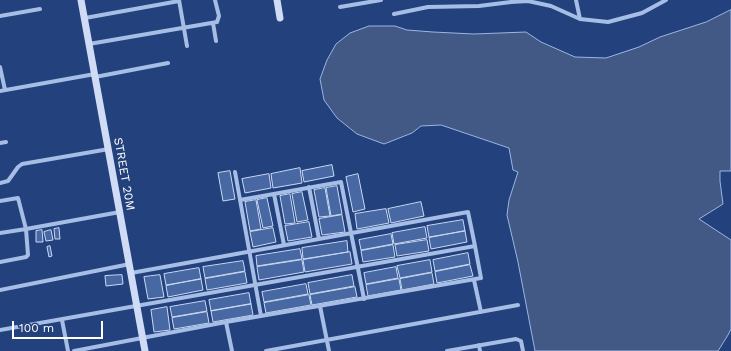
<!DOCTYPE html>
<html>
<head>
<meta charset="utf-8">
<style>
	body { margin:0 }
	#map { position:relative; width:731px; height:351px; overflow:hidden; background:#23417c; font-family:"Work Sans",sans-serif }
	canvas { display:block }
	.scale { position:absolute; left:12px; top:321px; width:91px; height:18px; box-sizing:border-box; border:2px solid #fff; border-top:0; padding-left:5px; font-size:12px; line-height:14px; white-space:nowrap; color:#fff; -webkit-text-stroke:3px #23417c; paint-order:stroke }
</style>
</head>
<body>
<div id="map">
<canvas width="731" height="351"></canvas>
<div class="scale">100 m</div>
</div>
<script>
const context = document.querySelector('canvas').getContext('2d');
context.lineJoin = 'round';
function fillPath(path, color) {
  context.fillStyle = color;
  context.fill(path, 'evenodd');
}
function strokePath(path, color, width, dash) {
  context.strokeStyle = color;
  context.lineWidth = width;
  context.lineCap = dash ? 'butt' : 'round';
  context.setLineDash(dash || []);
  context.stroke(path);
}
function drawText(font, color, halo, rows, align = 'center') {
  context.font = font + ' "Work Sans",sans-serif';
  context.lineWidth = 4;
  context.setLineDash([]);
  context.textBaseline = 'middle';
  context.strokeStyle = halo;
  context.fillStyle = color;
  for (const [text, x, y, turn = 0] of rows) {
    context.save();
    context.translate(x, y);
    context.rotate((+turn || 0) * Math.PI / 180);
    context.textAlign = isNaN(turn) ? turn : align;
    if (halo) context.strokeText(text, 0, 0);
    context.fillText(text, 0, 0);
    context.restore();
  }
}
const water = new Path2D(`
	M731,10V171H720V181L723,204L699,219L731,240V329L728,335L718,351H535L518,262L507,215L509,200L518,172L513,170L509,148L441,125L421,126L412,133L384,144L357,134L337,118L324,100L320,79L327,60L336,44L350,33L369,26H395L407,30L433,32L474,34L526,32L541,42L575,57L606,58L639,47L660,37L706,22Z`);
const building = new Path2D(`
	M332,165L334,176L304,182L302,171Z
	M300,168L302,183L273,188L271,174Z
	M230,171L235,199L223,201L218,173Z
	M269,174L271,188L245,193L242,179Z
	M358,174L365,209L353,212L346,177Z
	M337,186L342,214L331,216L326,188Z
	M325,188L330,216L319,217L314,190Z
	M302,192L308,220L297,222L292,194Z
	M290,194L295,223L285,224L280,196Z
	M267,198L273,226L263,228L257,200Z
	M256,200L261,229L250,231L245,202Z
	M421,202L424,216L391,223L388,209Z
	M386,209L389,223L357,229L355,214Z
	M342,215L345,232L322,235L319,219Z
	M463,220L465,231L429,237L427,226Z
	M309,222L312,237L288,241L285,226Z
	M425,227L427,238L394,244L392,233Z
	M59,228L60,239H55L54,229Z
	M273,228L276,242L253,247L250,232Z
	M42,230L43,242H36V231Z
	M51,230L53,240L46,241L44,232Z
	M465,231L467,242L431,249L429,238Z
	M391,234L393,244L361,250L359,240Z
	M427,240L429,251L397,256L395,245Z
	M347,241L348,252L303,259L302,248Z
	M393,245L395,257L363,262L361,251Z
	M50,246L52,256L49,257L47,247Z
	M300,249L302,259L257,266L256,256Z
	M350,252L352,264L305,272L303,260Z
	M468,253L470,264L435,271L433,260Z
	M302,260L304,272L259,280L257,267Z
	M430,260L432,272L400,278L397,266Z
	M243,261L245,271L205,278L203,267Z
	M470,265L473,276L437,283L435,272Z
	M396,267L398,278L366,284L364,273Z
	M199,268L201,279L166,285L164,274Z
	M245,272L247,283L207,290L205,279Z
	M432,273L434,284L402,290L400,279Z
	M122,275L123,284L106,286L105,276Z
	M160,275L164,297L148,299L144,277Z
	M352,275L354,286L310,294L308,283Z
	M201,279L203,290L168,297L166,286Z
	M399,279L401,290L368,296L366,285Z
	M306,284L308,294L264,302L262,292Z
	M355,287L357,297L312,305L310,295Z
	M249,293L251,304L211,311L209,300Z
	M309,295L311,305L266,313L264,303Z
	M205,301L207,311L172,317L170,307Z
	M251,304L253,315L213,322L211,311Z
	M167,307L170,330L154,332L151,310Z
	M207,312L209,323L174,329L172,318Z`);
const street = new Path2D(`
	M179,0L187,46
	M576,0L580,19
	M340,7L381,0
	M394,14L428,7L479,6L511,2L528,1L551,6L580,19L608,22L642,13L666,0
	M0,16L40,9
	M85,18L179,1
	M213,23L216,41
	M89,44L217,22L219,16L215,0
	M0,67L5,90
	M95,77L168,63
	M0,91L95,74
	M0,143L6,142
	M235,172L261,316
	M0,183L8,181L18,167L22,164L109,149
	M309,187L319,239
	M274,194L284,245
	M240,200L341,182L364,299
	M0,201L18,198L26,229L120,212
	M0,233L26,229L28,255L26,257L0,262
	M474,280L481,312
	M0,290L130,264
	M320,306L329,351
	M62,320L68,351
	M226,322L232,351
	M0,330L475,246L468,212L131,273
	M479,345L480,351
	M74,351L226,322L481,278L475,246
	M266,351L518,305
	M447,351L516,339L521,341L523,351`);
const secondary = new Path2D(`
	M81,0L145,351
	M277,0L280,18`);
const streetNames = [
	["STREET 20M",124,174,80]
];
fillPath(water, '#435985');
strokePath(water, '#9ab6e6', 1);
fillPath(building, '#4768a3');
strokePath(building, '#c9d9f4', 1);
strokePath(street, '#a6bde5', 4);
strokePath(secondary, '#d0dcf5', 7);
drawText('12px', '#fff', '#23417c', streetNames);
</script>
</body>
</html>
